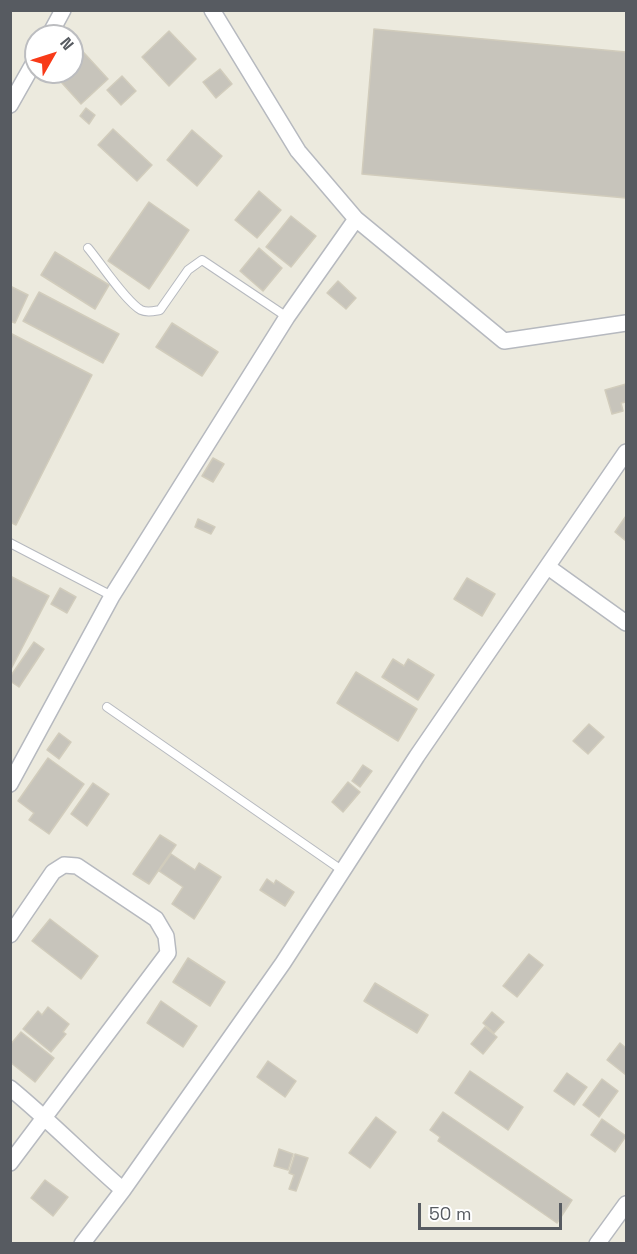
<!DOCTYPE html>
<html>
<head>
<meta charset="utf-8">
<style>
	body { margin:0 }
	#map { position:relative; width:637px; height:1254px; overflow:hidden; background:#eceade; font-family:"Space Grotesk",sans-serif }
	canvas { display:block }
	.frame { position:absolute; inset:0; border:12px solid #575b61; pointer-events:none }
	.north { position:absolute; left:24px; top:24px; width:60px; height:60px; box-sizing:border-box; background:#fff; border:2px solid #bcbdc0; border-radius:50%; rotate:51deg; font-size:16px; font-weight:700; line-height:24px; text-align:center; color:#575b61 }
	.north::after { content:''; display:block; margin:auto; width:21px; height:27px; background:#f83a18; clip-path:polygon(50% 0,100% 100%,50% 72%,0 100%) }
	.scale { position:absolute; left:418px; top:1203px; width:144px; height:27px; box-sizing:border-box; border:3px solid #575b61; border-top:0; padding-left:8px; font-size:18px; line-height:21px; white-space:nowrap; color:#575b61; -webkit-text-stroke:4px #fff; paint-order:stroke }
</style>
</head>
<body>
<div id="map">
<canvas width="637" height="1254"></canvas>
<div class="frame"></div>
<div class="north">N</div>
<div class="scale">50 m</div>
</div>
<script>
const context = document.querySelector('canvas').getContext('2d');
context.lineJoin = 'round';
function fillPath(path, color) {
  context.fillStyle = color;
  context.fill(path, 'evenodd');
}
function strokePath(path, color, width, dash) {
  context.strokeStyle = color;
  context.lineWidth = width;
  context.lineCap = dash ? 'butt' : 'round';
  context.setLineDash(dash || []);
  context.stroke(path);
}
const building = new Path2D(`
	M374,29L626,52V198L362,174Z
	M169,31L196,59L169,86L142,57Z
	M75,43L108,79L81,104L52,72H72V46Z
	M220,69L232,84L216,98L203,82Z
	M122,76L136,91L121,105L107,90Z
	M86,108L95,115L89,124L80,116Z
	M113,129L152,165L137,181L98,145Z
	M192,130L222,156L197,186L167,160Z
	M259,191L281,210L257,238L235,220Z
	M149,202L189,230L149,289L108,261Z
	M291,216L316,236L291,267L266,247Z
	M259,248L282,268L263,291L240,271Z
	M55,252L109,285L95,309L41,275Z
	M338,281L356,298L346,309L327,293Z
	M10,286L28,295L15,323L10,321Z
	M39,292L119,334L103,363L23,321Z
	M172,323L218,352L202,376L156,347Z
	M10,333L92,375L16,525L10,522Z
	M626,384V402L621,403L623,411L612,414L605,390Z
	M213,458L224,464L213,482L202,476Z
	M626,516V541L615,532Z
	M198,519L215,527L211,534L195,527Z
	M10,576L49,596L10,671Z
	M467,578L495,594L482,616L454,599Z
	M60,588L76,597L67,613L51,604Z
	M34,642L44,649L19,687L10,681V677Z
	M393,659L404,666L408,659L434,675L418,700L382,677Z
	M356,672L417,709L398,741L337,703Z
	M589,724L604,737L588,754L573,741Z
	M59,733L71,742L59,759L47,750Z
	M48,758L84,784L49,834L29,820L34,813L18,801Z
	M363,765L372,771L360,787L352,781Z
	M348,782L360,792L343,812L332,802Z
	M93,783L109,794L87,826L71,814Z
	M160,835L176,845L149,884L133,874Z
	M171,854L195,870L199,863L221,877L194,919L172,904L183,887L159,871Z
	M267,879L274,884L276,880L294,892L285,906L260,890Z
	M50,919L98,956L81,979L32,941Z
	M529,954L543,965L517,997L503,986Z
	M188,958L225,982L210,1006L173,982Z
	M375,983L428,1015L417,1033L364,1001Z
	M161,1001L197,1026L183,1047L147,1023Z
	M48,1007L69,1024L63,1032L66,1034L51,1052L23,1029L38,1011L42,1015Z
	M492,1012L504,1022L494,1033L483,1023Z
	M485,1027L497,1037L483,1054L471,1044Z
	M21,1032L54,1058L35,1082L10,1062V1045Z
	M620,1043L626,1048V1075L607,1060Z
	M268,1061L296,1081L285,1097L257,1077Z
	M470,1071L523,1107L508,1130L455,1093Z
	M567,1073L587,1087L574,1105L554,1091Z
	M602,1079L618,1091L599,1117L583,1105Z
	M443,1112L572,1200L557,1223L438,1141L440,1137L430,1130Z
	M376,1117L396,1132L370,1168L349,1153Z
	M602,1119L626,1136L615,1152L591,1135Z
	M279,1149L293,1154L288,1170L274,1166Z
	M295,1154L308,1158L296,1191L289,1189L294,1175L289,1173Z
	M45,1180L68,1197L53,1216L31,1198Z`);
const lane = new Path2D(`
	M88,248C100,262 126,302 141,310C147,313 154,311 160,310L188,270L202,260L287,317
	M10,543L112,596
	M107,707L343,871`);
const street = new Path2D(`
	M212,10L298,151L356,219L504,341L626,323
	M49,36L63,10
	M10,105L36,59
	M548,567L626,623
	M10,784L112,596L287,317L356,219
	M10,935L53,872L64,865L77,866L156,919L166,936L168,953L10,1163
	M10,1088C49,1120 85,1157 123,1190
	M82,1244L123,1190L283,963L417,756L626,452
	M597,1244L626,1204`);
fillPath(building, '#c7c4bb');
strokePath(building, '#d1ccbc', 1.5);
strokePath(lane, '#b6b9bf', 10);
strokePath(street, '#b6b9bf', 18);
strokePath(lane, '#fff', 8);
strokePath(street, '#fff', 15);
</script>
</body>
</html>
